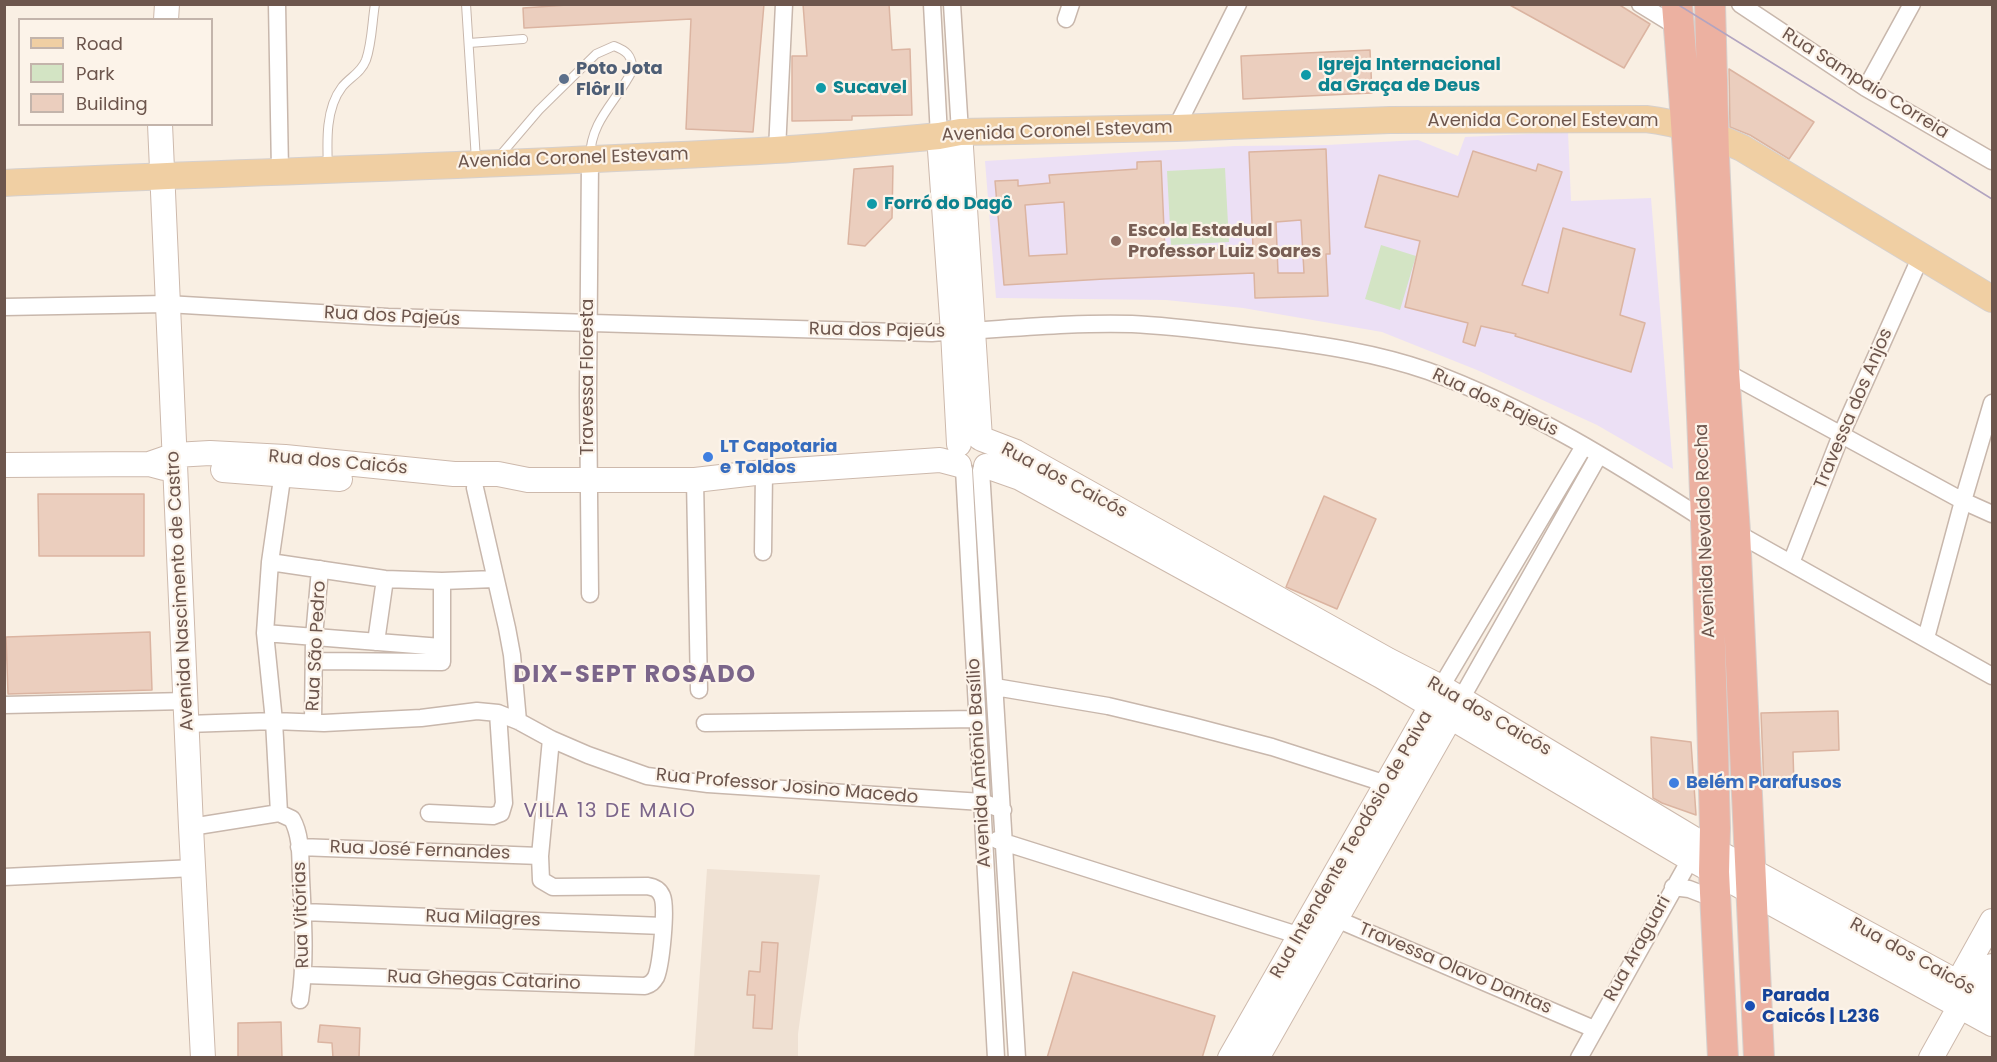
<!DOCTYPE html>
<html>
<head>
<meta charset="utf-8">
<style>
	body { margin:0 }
	#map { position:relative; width:1997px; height:1062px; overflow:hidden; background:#f9efe3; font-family:Poppins,sans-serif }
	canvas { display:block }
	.frame { position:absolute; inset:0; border:6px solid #6d564d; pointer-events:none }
	.legend { position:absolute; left:18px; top:18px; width:195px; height:108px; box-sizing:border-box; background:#fcf3e9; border:2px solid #c3b4ab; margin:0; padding:8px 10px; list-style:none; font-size:18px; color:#6d564d }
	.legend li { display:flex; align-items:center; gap:12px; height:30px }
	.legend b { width:30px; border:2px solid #c3b4ab }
</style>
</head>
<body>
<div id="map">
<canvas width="1997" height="1062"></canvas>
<div class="frame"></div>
<ul class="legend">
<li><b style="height:8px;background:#f0cfa3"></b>Road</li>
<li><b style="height:16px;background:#d3e4c4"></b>Park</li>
<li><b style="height:16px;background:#ebcebe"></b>Building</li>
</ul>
</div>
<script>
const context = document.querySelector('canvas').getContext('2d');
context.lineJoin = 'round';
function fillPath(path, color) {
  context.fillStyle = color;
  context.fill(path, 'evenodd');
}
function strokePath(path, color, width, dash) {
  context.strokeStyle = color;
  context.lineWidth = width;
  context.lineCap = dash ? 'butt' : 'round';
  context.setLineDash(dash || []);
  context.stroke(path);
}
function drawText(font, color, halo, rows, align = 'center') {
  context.font = font + ' Poppins,sans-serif';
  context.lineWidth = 4.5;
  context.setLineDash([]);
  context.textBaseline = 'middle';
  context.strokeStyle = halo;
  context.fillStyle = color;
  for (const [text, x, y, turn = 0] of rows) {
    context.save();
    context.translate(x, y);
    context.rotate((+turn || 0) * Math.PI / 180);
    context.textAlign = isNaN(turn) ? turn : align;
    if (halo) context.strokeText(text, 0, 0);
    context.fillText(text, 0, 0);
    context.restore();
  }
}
const residential = new Path2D(`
	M707,869L820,875L798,1034V1057L694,1058Z`);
const education = new Path2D(`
	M1568,132L1571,201L1651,198L1673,469L1597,425L1477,370L1382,332L1243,308L1166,300L996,298L985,161L1235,146L1327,145L1418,140L1458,156L1465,137Z`);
const green = new Path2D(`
	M1225,168L1229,242L1171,245L1167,171Z
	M1381,245L1416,256L1400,310L1365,299Z`);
const building = new Path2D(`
	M582,4H764L753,132L686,129L691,19L524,28L523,8Z
	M803,4H889L892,50L910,49L912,115L852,116V120L792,121V56H807Z
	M1508,4H1618L1650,24L1624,68Z
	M1370,50L1372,93L1243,99L1241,56Z
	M1729,69L1814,122L1789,159L1750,135L1730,127Z
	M1326,149L1330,254H1326L1328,296L1255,298L1254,273L1104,279L1004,285L995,181L1018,180V186L1050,183L1049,175L1137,169V162L1161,161L1165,252L1253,248L1249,152ZM1064,202L1067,254L1029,256L1025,205ZM1301,220L1304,273H1278L1276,222Z
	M1473,151L1536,171L1538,164L1562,172L1522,285L1548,293L1563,228L1635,249L1620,315L1645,323L1631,372L1515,336L1516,334L1481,326L1475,346L1463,342L1468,323L1405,307L1420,241L1365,227L1379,175L1458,197Z
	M893,166L892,218L865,246L848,244L854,169Z
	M38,494H144V556H39Z
	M1324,496L1376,519L1337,609L1286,587Z
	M150,632L152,690L8,694L6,637Z
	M1838,711L1839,750L1793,752L1794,787L1764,788L1761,713Z
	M1651,737L1691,742L1696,815L1662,803L1653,798Z
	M762,942L778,943L772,1029L753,1028L755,995H747L749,971L760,972Z
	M1073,972L1215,1016L1202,1058H1047Z
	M281,1022L282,1058H238V1023Z
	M320,1025L360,1028L359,1058H333L332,1043L318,1042Z`);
const lane = new Path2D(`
	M466,4L476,160
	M469,43L523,39
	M498,158L539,110L596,54L614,46C627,51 631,55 633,69C617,102 591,119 590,157
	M328,169C327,143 325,109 342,87C350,77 361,73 366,60C372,43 372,22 375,4`);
const street = new Path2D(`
	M277,4L280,171
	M932,4L939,136
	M952,4L960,132
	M1640,4L1679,28
	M1740,4L1866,88L1992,161
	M1066,19L1071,4
	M1866,88L1912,4
	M1176,128L1238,4
	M777,150L784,4
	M590,160L588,393L590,594
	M4,307L167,304L388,317L932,333C999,330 1066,322 1132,324C1177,326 1223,333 1268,338C1322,345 1376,353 1428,371C1527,407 1619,465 1708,522
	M1724,371L1963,501L1992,514
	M964,469L996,1058
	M981,470L1017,1058
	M695,480L699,690
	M475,488L507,628L512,655L518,721
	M1735,532L1992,676
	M763,552L764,472
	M270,562L385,579L442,581L495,579
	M1791,563L1841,435L1921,256
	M265,633L441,647
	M1926,638L1963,501L1992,403
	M376,642L385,579
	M314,661L442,662V581
	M995,687L1108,706L1188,725L1272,747L1396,787
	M1441,687L1584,446
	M1461,699L1599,455
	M4,705L187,701
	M313,722L314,637L320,569
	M705,723L977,719
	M187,724L274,721L324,723L421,718L477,711L498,713L518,721L551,739L588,755L647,776L708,784L982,802L1003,810
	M279,813L274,721L265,633L270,562L284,465
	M429,813L493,816L501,813L504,803L498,713
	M191,827L279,813L292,819C302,837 300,859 301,878C303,919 306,960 300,1000
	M997,840L1310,939
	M299,847L540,856
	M4,877L194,868
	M1673,887L1689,889L1715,899
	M303,912L663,926
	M1327,915L1594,1029
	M304,975L645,986C651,984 653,982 656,977C661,965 667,907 662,896C659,889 654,887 647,886L553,887L541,880L540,856L551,739
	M1579,1058L1696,849`);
const secondary = new Path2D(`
	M166,20L167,4
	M160,124L191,827L203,1058
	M960,132L980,438
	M939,136L953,332L959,444
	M982,439L1016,452L1388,660L1441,687L1699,842L1992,1001
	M149,464L175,455L210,453L285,457L454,474H498L528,480H695L764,472L940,460L959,465
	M4,465L149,464L164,468
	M986,466L1020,478L1381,676L1680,853L1992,1024
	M223,470L340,479
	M1959,998L1958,982L1992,921
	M1230,1058L1439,692
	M1257,1058L1458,704
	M1931,1058L1960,1006L1977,993L1992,966`);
const primary = new Path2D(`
	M4,183C261,171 518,165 775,150C829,147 884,141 939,136L960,132L1176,128L1390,120L1646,119C1680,123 1710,133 1742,148L1992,299`);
const highway = new Path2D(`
	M1677,4C1700,279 1708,553 1715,828L1714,872L1723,1058
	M1710,4L1714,157L1724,371L1735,532L1759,1058`);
const tram = new Path2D(`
	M1677,4L1992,199`);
const markers = [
	[1306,75,6,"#0f9aa8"],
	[564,79,6,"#5c6f8a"],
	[821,88,6,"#0f9aa8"],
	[872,204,6,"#0f9aa8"],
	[1116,241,6,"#8d6e63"],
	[708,457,6,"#3f7fe0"],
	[1674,783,6,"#3f7fe0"],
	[1750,1006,6,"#1a4fb4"]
];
const cultureNames = [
	["Igreja Internacional",1318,65],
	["da Graça de Deus",1318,86],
	["Sucavel",833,88],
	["Forró do Dagô",884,204]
];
const serviceNames = [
	["Poto Jota",576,69],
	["Flôr II",576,90]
];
const streetNames = [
	["Rua Sampaio Correia",1865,84,32],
	["Avenida Coronel Estevam",1543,121],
	["Avenida Coronel Estevam",1057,132,-2],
	["Avenida Coronel Estevam",573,159,-2],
	["Rua dos Pajeús",392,317,3],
	["Rua dos Pajeús",877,331,1],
	["Travessa Floresta",588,377,-90],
	["Rua dos Pajeús",1495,403,25],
	["Travessa dos Anjos",1854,409,-67],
	["Rua dos Caicós",338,463,5],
	["Rua dos Caicós",1064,481,28],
	["Avenida Nevaldo Rocha",1706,531,-92],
	["Avenida Nascimento de Castro",181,591,-93],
	["Rua São Pedro",317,646,-87],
	["Rua dos Caicós",1489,717,30],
	["Avenida Antônio Basílio",980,763,-93],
	["Rua Professor Josino Macedo",787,787,5],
	["Rua Intendente Teodósio de Paiva",1352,845,-60],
	["Rua José Fernandes",420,851,2],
	["Rua Vitórias",302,915,-92],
	["Rua Milagres",483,919,2],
	["Rua Araguari",1638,949,-61],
	["Rua dos Caicós",1912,957,29],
	["Travessa Olavo Dantas",1455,969,23],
	["Rua Ghegas Catarino",484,981,2]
];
const educationNames = [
	["Escola Estadual",1128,231],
	["Professor Luiz Soares",1128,252]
];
const shopNames = [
	["LT Capotaria",720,447],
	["e Toldos",720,468],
	["Belém Parafusos",1686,783]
];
const transitNames = [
	["Parada",1762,996],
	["Caicós | L236",1762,1017]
];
const neighbourhoodNames = [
	["VILA 13 DE MAIO",610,812]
];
const districtNames = [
	["DIX-SEPT ROSADO",635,676]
];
fillPath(residential, '#efe1d3');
fillPath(education, '#ece0f5');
fillPath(green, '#d3e4c4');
fillPath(building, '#ebcebe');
strokePath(building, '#dbb4a1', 1.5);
strokePath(lane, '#c8b7ac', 10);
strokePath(street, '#c8b7ac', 19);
strokePath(secondary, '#cdb9ac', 26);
strokePath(primary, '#d6d0cd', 28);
strokePath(highway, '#d6d0cd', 32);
strokePath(lane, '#fff', 8);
strokePath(street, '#fff', 16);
strokePath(secondary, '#fff', 24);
strokePath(primary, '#f0cfa3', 26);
strokePath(highway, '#ecb1a1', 30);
strokePath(tram, '#b2a4c0', 1.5);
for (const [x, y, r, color] of markers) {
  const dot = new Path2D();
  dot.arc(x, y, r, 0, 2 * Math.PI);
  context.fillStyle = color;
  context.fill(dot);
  strokePath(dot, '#fcf3e9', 2);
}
drawText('bold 18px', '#0d838f', '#fcf3e9', cultureNames, 'left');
drawText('bold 18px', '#4e5e75', '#fcf3e9', serviceNames, 'left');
drawText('18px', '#6d564d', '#fcf3e9', streetNames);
drawText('bold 18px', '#785e54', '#fcf3e9', educationNames, 'left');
drawText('bold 18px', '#366cbe', '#fcf3e9', shopNames, 'left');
drawText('bold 18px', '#164399', '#fcf3e9', transitNames, 'left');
context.letterSpacing = '1.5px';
drawText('20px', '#7b658a', '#fcf3e9', neighbourhoodNames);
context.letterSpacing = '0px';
context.letterSpacing = '1.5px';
drawText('bold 24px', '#7b658a', '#fcf3e9', districtNames);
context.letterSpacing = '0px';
</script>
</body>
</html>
